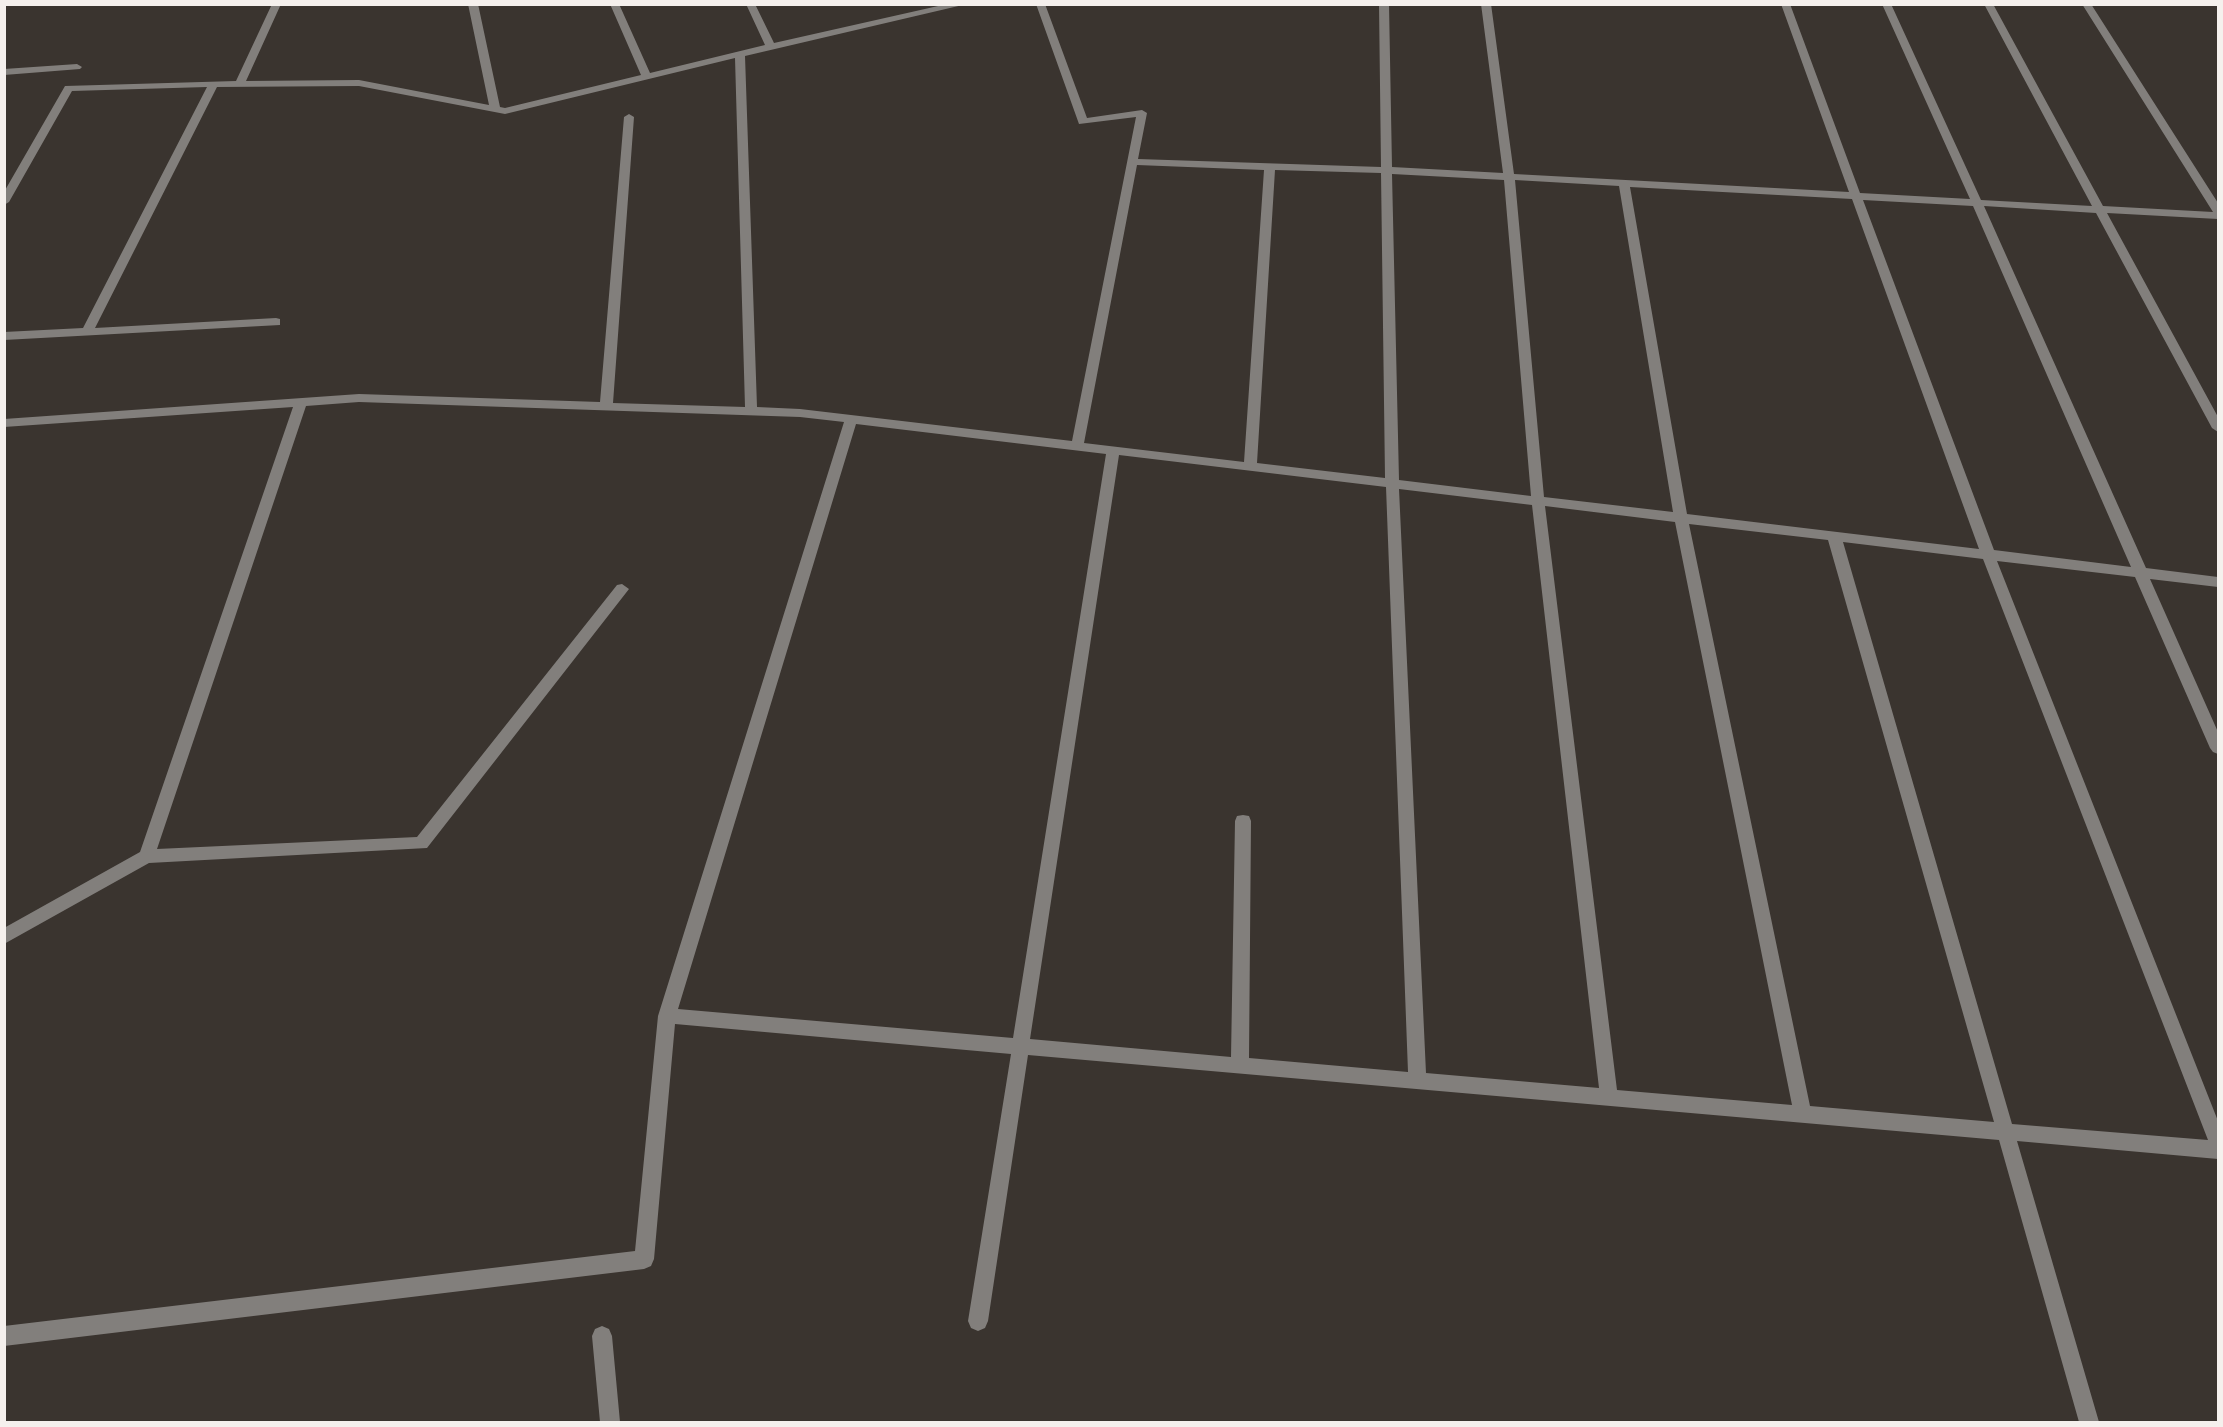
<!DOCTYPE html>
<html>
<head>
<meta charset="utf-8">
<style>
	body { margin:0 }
	#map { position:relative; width:2223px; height:1427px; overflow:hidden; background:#3a342f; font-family:Georgia,serif }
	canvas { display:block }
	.frame { position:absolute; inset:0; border:6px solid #f5f0ed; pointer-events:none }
</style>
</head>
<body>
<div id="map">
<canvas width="2223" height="1427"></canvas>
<div class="frame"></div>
</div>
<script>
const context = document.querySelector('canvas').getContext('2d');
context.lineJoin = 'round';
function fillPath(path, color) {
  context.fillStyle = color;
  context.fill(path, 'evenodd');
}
const minor = new Path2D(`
	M272,4H281L246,81L359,80L489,105L468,4H478L500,107L505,108L641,75L610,4H619L650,73L765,45L746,4H755L774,43L947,4H967L745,56L757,407L800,409L1072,441L1136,117L1079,124L1036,4H1045L1087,118L1142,110L1147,113L1138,159L1381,167L1379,4H1389L1392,167L1503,173L1481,4H1491L1514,174L1849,192L1781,4H1790L1860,193L1970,199L1882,4H1891L1981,200L2092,206L1984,4H1993L2103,206L2213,212L2082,4H2091L2218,203V219L2107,213L2218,417V432L2212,428L2096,213L1984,206L2146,568L2218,577V587L2150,579L2218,732V754L2213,752L2210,748L2135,577L1997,561L2218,1121V1159L2017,1141L2099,1422H2079L1999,1140L1028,1055L988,1321L985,1328L978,1331L971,1328L968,1321L1011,1054L675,1024L654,1259L651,1266L644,1269L4,1346V1326L635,1251L658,1016L844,422L800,417L359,402L306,406L157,849L417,837L617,585L622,584L629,589L427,848L149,863L4,944V928L140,852L293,407L4,427V419L359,394L600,402L624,117L629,114L634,117L613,403L745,407L735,58L505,114L359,86L217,87L95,328L276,318L280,319V325L4,340V332L83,328L207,87L72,91L9,202L4,205V192L65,86L236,81ZM1137,165L1264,170L1244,462L1084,443ZM1275,170L1381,173L1385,478L1257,463ZM1392,174L1504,180L1531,496L1399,480ZM1515,180L1619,186L1673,512L1544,497ZM1630,187L1852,199L1979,549L1687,514ZM1863,200L1973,206L2131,567L1994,550ZM856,424L1106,454L1013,1038L678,1009ZM1119,455L1386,487L1408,1072L1249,1058L1251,821L1249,816L1243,815L1237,816L1235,821L1231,1057L1030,1039ZM1399,489L1532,505L1599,1088L1426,1073ZM1545,506L1675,522L1792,1105L1617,1090ZM1689,524L1828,540L1994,1122L1810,1106ZM1843,542L1983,559L2208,1140L2012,1124Z
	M77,64L82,67L80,69L4,75V69Z
	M602,1326L609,1329L612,1336L620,1422H600L592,1336L595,1329Z`);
fillPath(minor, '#827f7c');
</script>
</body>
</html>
